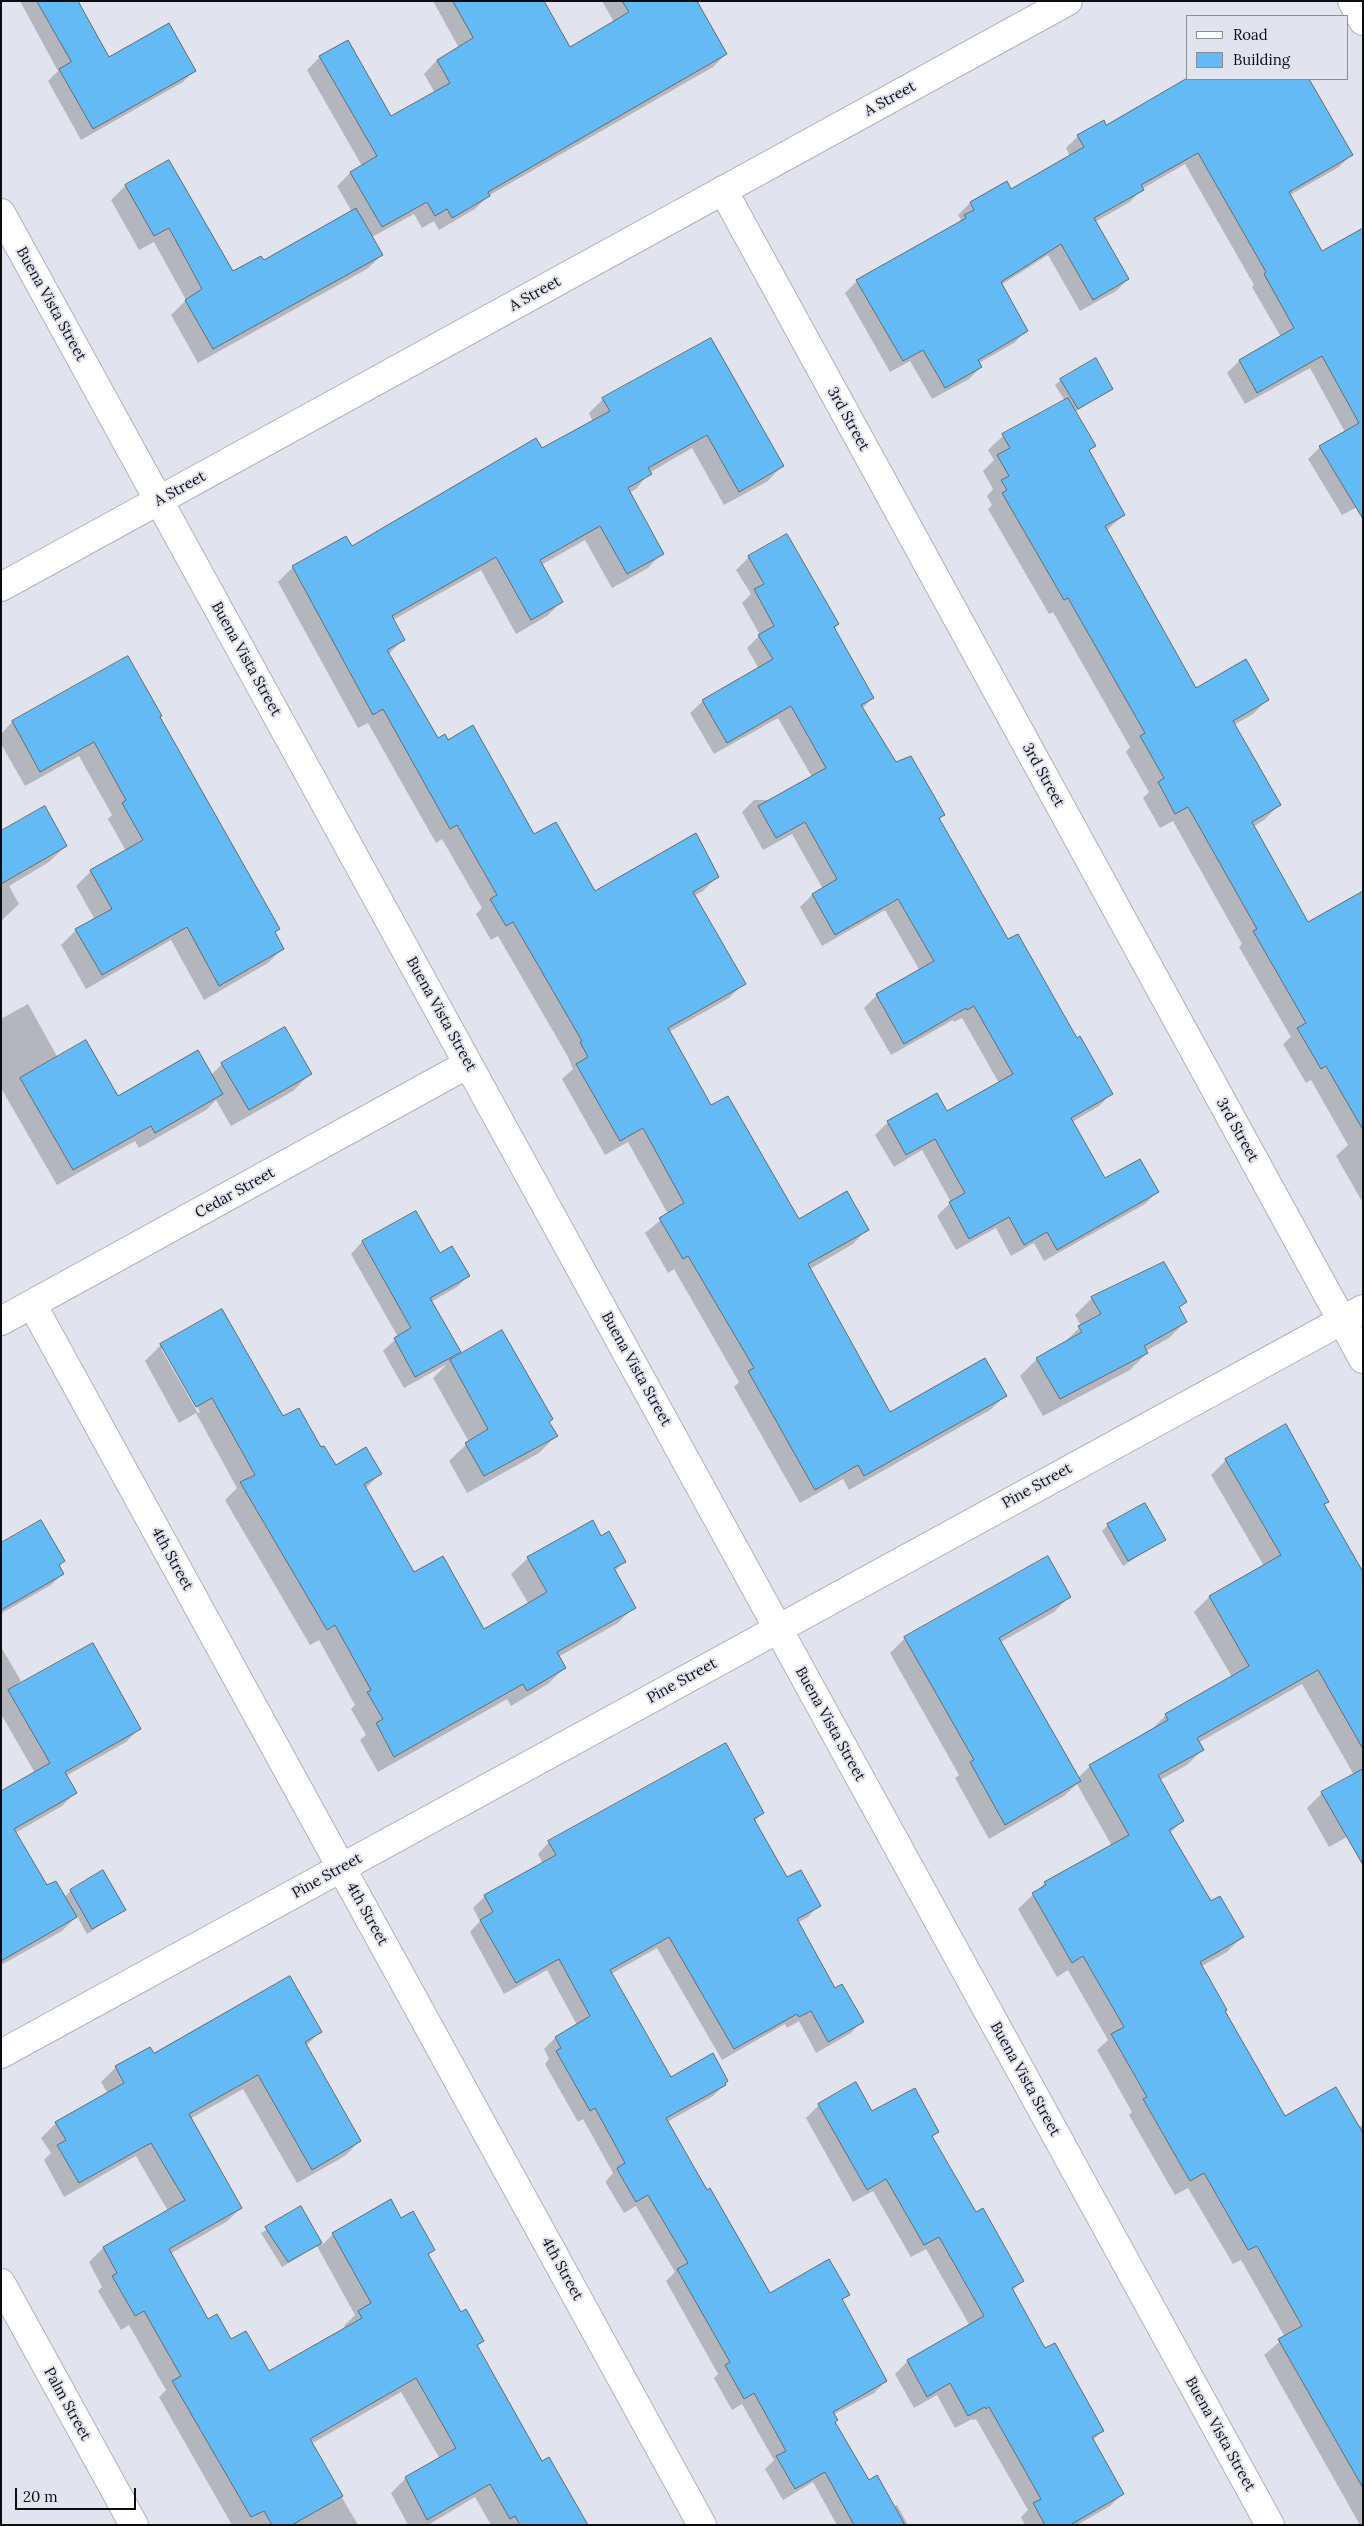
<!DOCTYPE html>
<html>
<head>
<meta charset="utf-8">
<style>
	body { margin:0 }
	#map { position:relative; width:1364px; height:2526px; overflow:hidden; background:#e1e4ee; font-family:Lora,serif }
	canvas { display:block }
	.frame { position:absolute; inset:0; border:2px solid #0c0d10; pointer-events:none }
	.legend { position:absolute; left:1186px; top:15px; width:162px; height:65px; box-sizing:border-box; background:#e1e4ee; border:1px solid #8c8e95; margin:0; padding:6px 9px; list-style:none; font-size:15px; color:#0c0d10 }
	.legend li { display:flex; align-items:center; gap:10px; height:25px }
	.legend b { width:25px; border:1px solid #8c8e95 }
	.scale { position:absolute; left:15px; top:2488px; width:121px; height:22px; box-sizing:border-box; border:2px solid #0c0d10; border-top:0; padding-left:6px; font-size:15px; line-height:18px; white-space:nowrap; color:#0c0d10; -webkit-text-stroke:4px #e1e4ee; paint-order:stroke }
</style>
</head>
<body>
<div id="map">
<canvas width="1364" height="2526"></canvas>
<div class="frame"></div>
<ul class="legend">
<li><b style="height:6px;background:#fff"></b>Road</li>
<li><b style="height:14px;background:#64baf5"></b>Building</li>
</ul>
<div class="scale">20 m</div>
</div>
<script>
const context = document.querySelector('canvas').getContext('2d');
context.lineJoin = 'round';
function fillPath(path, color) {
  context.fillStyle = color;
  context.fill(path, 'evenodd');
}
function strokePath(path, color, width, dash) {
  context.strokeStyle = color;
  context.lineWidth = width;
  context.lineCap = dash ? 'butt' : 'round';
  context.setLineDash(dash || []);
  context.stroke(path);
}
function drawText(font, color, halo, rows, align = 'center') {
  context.font = font + ' Lora,serif';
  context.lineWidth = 4;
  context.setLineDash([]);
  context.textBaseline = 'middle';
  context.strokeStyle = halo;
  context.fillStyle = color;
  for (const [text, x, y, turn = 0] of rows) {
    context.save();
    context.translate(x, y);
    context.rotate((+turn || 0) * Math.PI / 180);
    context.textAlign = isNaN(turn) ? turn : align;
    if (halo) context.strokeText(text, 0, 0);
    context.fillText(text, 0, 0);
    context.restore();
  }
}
const shadow = new Path2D(`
	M20,1H77L109,59L194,71L183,82L81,140L48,81L58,71Z
	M433,1H492L569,48L614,22L602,1H696L726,54L713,67L488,196L475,209L439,230L434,221L422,228L414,214L372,237L382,255L367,269L198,363L171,315L186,300L154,242L139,250L111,200L125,186L168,162L232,273L263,262L352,212L337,186L350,173L362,166L307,70L320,57L391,117L435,93L424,74L437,60L459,48Z
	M1198,79H1308L1351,155L1339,167L1290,195L1322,253L1361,231L1363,504L1342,515L1308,459L1320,447L1345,432L1310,368L1245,404L1227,373L1239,361L1281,337L1252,287L1254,285L1185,164L1142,189L1130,202L1095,222L1128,279L1116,291L1080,311L1048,255L1001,285L1026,331L1014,343L979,363L981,367L969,379L932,399L910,361L890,372L845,293L857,281L956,225L961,220L958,215L970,203L1011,190L1070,156L1066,148L1078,136L1106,126L1157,102Z
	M711,339L782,466L768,481L724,505L692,448L649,473L636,489L629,493L662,553L648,568L612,588L585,540L541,565L561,602L547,616L516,634L481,570L393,620L403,639L389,654L438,740L448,741L534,836L594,893L718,876L703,891L694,896L744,983L729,998L669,1032L711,1107L798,1221L867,1229L853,1244L810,1269L890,1413L1005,1396L990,1410L849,1490L843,1479L800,1503L734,1387L739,1382L674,1269L668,1273L645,1233L668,1214L628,1142L605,1155L562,1079L573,1069L568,1057L498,936L491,940L476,914L482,908L442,839L436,843L368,723L358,728L278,582L293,567L345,537L351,548L593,422L589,413L603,399Z
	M1061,380L1111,389L1075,412L1094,446L1089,451L1124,515L1106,531L1196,689L1268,699L1253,714L1234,725L1279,805L1264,820L1253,827L1308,924L1363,893V1203L1336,1156L1348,1145L1311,1080L1306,1083L1283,1044L1291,1037L1239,947L1242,944L1173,821L1160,828L1143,798L1149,792L1126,752L1130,747L1053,612L1049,614L988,509L992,505L987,496L993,489L983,471L994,460L988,450L1003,436L1065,401L1055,385Z
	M749,557L837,624L833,628L873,697L862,709L895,763L943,815L939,819L1008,941L1112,1093L1099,1106L1072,1122L1104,1180L1158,1191L1145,1204L1044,1261L1034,1243L1011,1256L996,1228L956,1250L937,1216L951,1202L922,1150L894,1167L875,1135L888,1122L936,1094L947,1113L999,1083L962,1018L954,1022L953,1020L891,1055L864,1008L877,995L920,971L885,910L822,946L800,907L812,895L823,889L792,834L763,850L742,812L754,800H772L812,777L778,718L714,754L690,713L703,701L759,669L747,648L760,635L742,603L751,594L736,570Z
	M128,657L158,718L278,929L274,933L283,948L268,963L204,1000L171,940L86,989L61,945L76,930L95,920L76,886L91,871L126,851L108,819L112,815L79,756L25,786L1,744V734L12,722Z
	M1,832L66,846L49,862L9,886L19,904L1,921Z
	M28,1004L58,1058L117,1098L211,1075L222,1064L310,1074L293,1091L231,1126L216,1100L206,1110L139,1148L135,1141L57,1185L1,1088V1019Z
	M415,1212L440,1255L468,1276L457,1287L431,1302L459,1351L451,1359L548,1423L556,1436L539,1453L467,1493L449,1461L469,1442L433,1378L447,1364L404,1388L383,1351L398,1337L351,1254L362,1242Z
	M1092,1298L1185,1301L1178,1308L1186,1321L1169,1338L1146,1351L1147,1353L1130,1370L1043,1416L1020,1376L1037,1359L1062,1345L1081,1326L1075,1315Z
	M222,1311L283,1418L321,1449L335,1466L380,1474L365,1489L413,1574L483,1630L528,1603L511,1574L528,1558L592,1522L601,1537L625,1561L614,1572L634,1607L618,1623L558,1657L564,1668L548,1684L511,1706L507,1699L378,1772L360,1740L366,1735L351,1709L355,1705L319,1640L310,1645L225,1500L237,1488L196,1413L179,1423L145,1361L161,1345ZM161,1349H164L200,1412L198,1413Z
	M1226,1460L1328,1501L1324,1506L1363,1574V1828L1329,1847L1307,1808L1322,1793L1354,1775L1302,1684L1198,1743L1202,1750L1187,1765L1160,1780L1182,1821L1170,1833L1210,1903L1242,1937L1227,1952L1202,1966L1224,2011L1284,2118L1358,2127L1363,2125V2525H1360L1264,2355L1285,2337L1241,2260L1233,2264L1188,2188L1175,2195L1129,2115L1132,2112L1097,2050L1108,2040L1068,1970L1057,1977L1018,1909L1045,1883L1112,1846L1077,1784L1064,1796L989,1839L955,1778L959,1775L890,1653L905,1638L1069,1597L1054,1612L1001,1642L1078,1778L1090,1766L1151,1730L1166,1715L1232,1677L1194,1612L1209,1597L1264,1566L1211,1475Z
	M1108,1525L1164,1539L1123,1566L1102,1531Z
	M1,1545L63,1561L58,1566L62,1574L51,1585L2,1613Z
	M1,1647L21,1681L14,1687L140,1728L126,1742L66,1776L75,1793L62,1806L15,1833L47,1887L64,1897L71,1891L124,1910L87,1934L77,1916L62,1931L1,1965V1801L35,1773L1,1714V1699L3,1697H1Z
	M763,1813L754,1821L787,1878L819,1905L808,1917L797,1923L834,1989L862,2021L851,2033L816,2053L799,2021L787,2028L785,2024L722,2060L657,1948L611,1974L670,2078L724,2085L713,2096L667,2122L770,2294H848L841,2301L886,2381L874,2393L833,2415L834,2422L868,2481L893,2507L897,2505L908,2525H837L813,2482L783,2500L765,2469L774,2460L742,2404L732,2410L714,2378L718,2374L666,2281L675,2272L636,2206L624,2213L606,2183V2181L613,2173L583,2119L578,2122L545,2064L549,2059L544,2049L555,2038L577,2025L547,1970L504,1994L470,1932L480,1921L473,1908L485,1896L543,1864L538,1854L549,1842Z
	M320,2032L306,2046L360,2141L345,2156L297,2183L243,2089L190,2119L241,2208L226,2222L170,2254L207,2321L269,2372L346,2329L344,2326L355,2315L317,2246L282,2267L261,2233L301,2208L322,2245L333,2234L400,2219L433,2250L428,2255L461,2313L483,2341L476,2347L542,2462L587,2525H491L475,2497L428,2525H408L391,2493L406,2478L440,2459L401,2392L311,2444L358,2525H232L159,2397L166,2390L129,2325L121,2330L98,2291L102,2287L89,2262L103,2248L168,2211L136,2156L64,2197L44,2160L51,2153L41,2138L56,2123L108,2094L101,2082L116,2067L153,2055Z
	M819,2105L872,2113L938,2131L931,2138L976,2213L1022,2281L1012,2291L1045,2350L1103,2430L1092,2441L1122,2494L1110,2506L1077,2525H1025L1021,2517L1028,2510L976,2419L973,2420L972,2419L955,2428L937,2395L914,2408L895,2374L908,2361L970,2326L926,2249L911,2257L873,2191L853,2202L806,2118Z`);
const building = new Path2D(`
	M37,1H78L109,57L169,23L196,71L93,129L59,69L71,62Z
	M453,1H544L570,47L629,12L622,1H697L727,54L488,192L490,196L452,218L447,209L435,216L427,202L382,227L350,172L377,156L319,56L348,40L391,116L450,83L437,60L473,38Z
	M1186,79H1309L1353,155L1289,192L1322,251L1363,228V519L1319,446L1359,423L1322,356L1257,393L1239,360L1294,328L1264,274L1266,272L1198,153L1141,185L1144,190L1094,218L1129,279L1093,300L1061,244L1001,282L1028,331L978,360L982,367L945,388L923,350L903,361L856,280L966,218L964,215L974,210L970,202L1007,181L1011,189L1084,147L1077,135L1104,120L1106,125Z
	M169,160L233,271L261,256L264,260L356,208L383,255L213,349L185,300L202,289L169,228L154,236L125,185Z
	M711,338L784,466L739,492L707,435L648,468L652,474L628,488L664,554L627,574L600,526L540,560L563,602L531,620L496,557L392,616L405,640L387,650L438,738L445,734L448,740L473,725L534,834L556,822L595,891L696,833L719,877L693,892L746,984L668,1028L711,1105L728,1096L799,1219L847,1191L869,1230L808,1264L890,1412L985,1358L1007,1396L864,1476L858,1465L815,1490L748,1371L754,1368L688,1256L683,1259L659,1218L684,1203L643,1128L620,1141L576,1064L588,1057L580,1042L582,1041L513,922L506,926L490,899L497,895L457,825L450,829L383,709L373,715L292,566L346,536L352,546L536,438L542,448L610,411L602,398Z
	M1096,358L1113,389L1078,409L1060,379Z
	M1068,398L1096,446L1089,450L1125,515L1105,526L1196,688L1246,659L1269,700L1233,721L1281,805L1252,822L1308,922L1363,891V1130L1326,1066L1321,1069L1297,1028L1306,1023L1253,931L1257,929L1188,807L1175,814L1158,782L1164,778L1140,736L1145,733L1068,598L1064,600L1002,493L1007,490L1001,480L1009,476L997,455L1010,448L1002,434Z
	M787,534L839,624L834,627L874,698L861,705L896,762L911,756L945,815L939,818L1008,939L1018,934L1077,1038L1080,1036L1113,1094L1071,1118L1105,1178L1140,1159L1159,1192L1057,1250L1047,1232L1024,1245L1009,1217L969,1239L949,1202L965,1193L935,1139L906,1155L887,1121L937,1093L947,1111L1013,1074L974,1006L967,1010L966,1008L904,1044L876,994L934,961L898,899L835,935L812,894L837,879L805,822L776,838L758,806L826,768L791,706L727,743L702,700L773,659L758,635L774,626L754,589L764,584L748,556Z
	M128,656L162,716L160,717L280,929L275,932L284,949L219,986L187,927L102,975L75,929L112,909L90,870L143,840L122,803L126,800L94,742L40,772L12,721Z
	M45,806L67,846L1,884V831Z
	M285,1027L312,1074L249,1110L221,1063Z
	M86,1040L118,1096L198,1050L223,1094L155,1133L151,1126L73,1170L20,1078Z
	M416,1211L440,1253L452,1246L470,1276L430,1298L461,1352L415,1377L394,1338L411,1328L362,1241Z
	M1164,1262L1187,1302L1179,1307L1187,1322L1144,1346L1148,1353L1060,1399L1036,1358L1082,1332L1078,1326L1101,1314L1091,1297Z
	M222,1309L283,1416L299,1408L321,1447L324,1446L336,1465L366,1447L382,1474L364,1484L414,1572L443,1556L484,1629L547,1592L527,1557L593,1520L601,1536L609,1531L626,1562L614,1568L636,1608L557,1652L566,1668L527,1691L523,1684L394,1757L376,1723L383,1719L367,1692L371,1690L335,1625L327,1630L240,1482L255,1475L212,1398L196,1407L160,1344Z
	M502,1330L553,1419L549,1422L558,1436L484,1476L465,1443L488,1429L450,1360Z
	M1286,1424L1329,1502L1324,1504L1363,1572V1749L1318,1670L1197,1738L1204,1750L1158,1775L1184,1821L1169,1830L1211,1901L1220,1896L1244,1937L1200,1962L1227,2010L1225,2011L1285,2116L1336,2087L1363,2133V2488L1278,2339L1302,2326L1257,2246L1248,2250L1204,2173L1190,2181L1143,2099L1147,2097L1111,2034L1124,2027L1083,1956L1072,1963L1032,1893L1046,1885L1044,1882L1129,1835L1089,1765L1168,1720L1165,1714L1249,1666L1209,1596L1281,1555L1225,1459Z
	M1145,1503L1166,1540L1128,1561L1107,1524Z
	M41,1520L65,1561L59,1565L64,1574L1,1610V1543Z
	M1048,1556L1071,1597L999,1638L1081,1781L1005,1825L970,1762L974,1760L904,1637Z
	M93,1643L141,1729L65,1772L77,1793L14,1829L47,1885L56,1881L77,1917L1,1961V1791L50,1763L8,1690Z
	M726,1743L764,1813L754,1819L787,1877L801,1870L821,1906L797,1919L835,1988L842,1984L864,2022L828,2042L811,2011L799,2017L797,2014L734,2049L669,1937L610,1970L671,2077L713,2053L728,2081L725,2083L726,2085L666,2118L707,2190L710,2188L770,2293L829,2259L850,2295L842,2299L887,2381L833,2412L838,2420L835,2422L869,2480L877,2475L905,2525H854L825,2472L795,2489L776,2456L786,2451L754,2393L744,2399L725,2365L730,2362L677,2269L688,2263L648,2195L636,2202L618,2171L617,2168L625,2163L595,2108L590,2111L556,2051L561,2048L555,2037L590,2016L559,1959L516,1983L480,1920L493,1912L484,1895L556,1855L548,1841Z
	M1363,1769V1865L1321,1792Z
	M103,1870L126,1910L92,1929L70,1890Z
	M290,1976L322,2032L305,2042L361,2141L312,2170L258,2075L189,2114L242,2208L169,2249L208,2319L217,2314L231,2339L246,2331L269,2371L362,2318L358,2311L371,2303L332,2233L391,2199L401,2218L413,2211L435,2250L428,2254L461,2312L466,2309L484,2341L477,2345L542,2461L549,2457L588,2525H520L515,2516L510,2519L490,2484L427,2520L405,2477L456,2448L416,2378L310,2439L343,2496L292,2525H272L264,2511L251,2517L172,2381L181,2376L144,2311L135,2316L112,2276L117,2273L103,2247L185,2200L151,2143L79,2183L57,2145L66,2140L55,2122L124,2083L115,2066L150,2047L154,2053Z
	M856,2082L872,2111L915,2088L939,2132L932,2136L976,2212L983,2208L1024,2281L1012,2288L1045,2348L1055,2343L1104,2431L1092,2437L1124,2494L1070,2525H1045L1033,2503L1041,2499L989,2407L986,2409L985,2407L968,2416L950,2383L927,2397L907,2360L984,2316L939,2237L924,2245L886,2179L867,2190L818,2104Z
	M301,2206L322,2243L288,2262L265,2227Z`);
const minor = new Path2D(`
	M1352,1L1363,21
	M723,190L1363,1359
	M1,213L1270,2525
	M1,587L1068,1
	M32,1304L702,2525
	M1,1321L468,1064
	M1,2054L1363,1309
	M1,2283L134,2525`);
const streetNames = [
	["A Street",890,99,-29],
	["A Street",535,294,-29],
	["Buena Vista Street",51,304,61],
	["3rd Street",848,419,61],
	["A Street",180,489,-29],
	["Buena Vista Street",246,659,61],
	["3rd Street",1043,775,61],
	["Buena Vista Street",441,1014,61],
	["3rd Street",1237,1130,61],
	["Cedar Street",235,1193,-29],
	["Buena Vista Street",636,1369,61],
	["Pine Street",1037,1486,-29],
	["4th Street",172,1559,61],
	["Pine Street",682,1681,-29],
	["Buena Vista Street",830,1724,61],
	["Pine Street",327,1876,-29],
	["4th Street",367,1914,61],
	["Buena Vista Street",1025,2079,61],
	["4th Street",562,2269,61],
	["Palm Street",67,2404,61],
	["Buena Vista Street",1220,2434,61]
];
fillPath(shadow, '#0003');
fillPath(building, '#64baf5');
strokePath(building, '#626b71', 1);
strokePath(minor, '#afb1bb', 30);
strokePath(minor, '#fff', 28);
drawText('15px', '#0c0d10', '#e1e4ee', streetNames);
</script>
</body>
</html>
